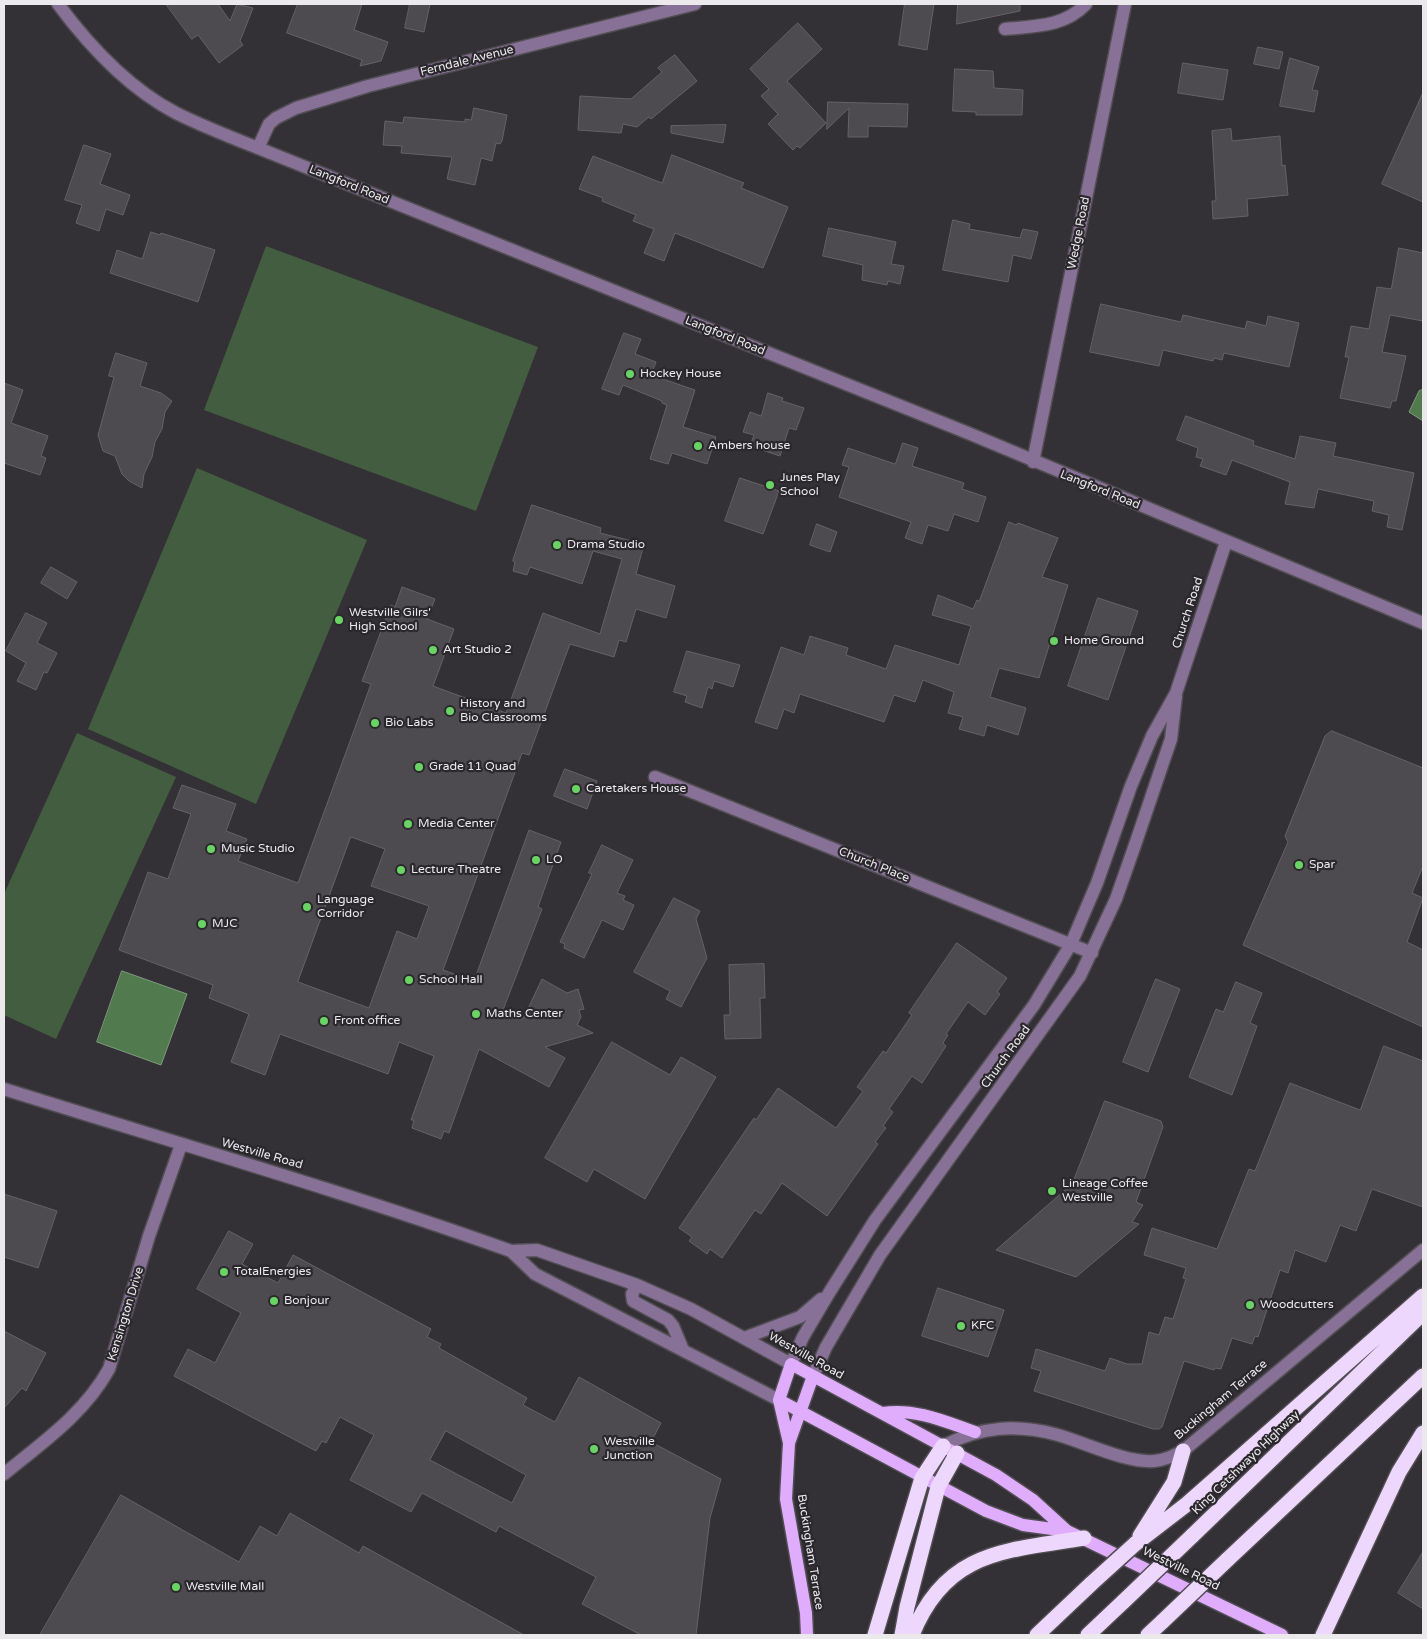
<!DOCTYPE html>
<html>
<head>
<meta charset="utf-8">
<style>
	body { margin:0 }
	#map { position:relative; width:1427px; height:1639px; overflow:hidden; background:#343136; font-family:"Varela Round",sans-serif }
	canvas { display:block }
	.frame { position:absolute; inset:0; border:5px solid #ebe9ec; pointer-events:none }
</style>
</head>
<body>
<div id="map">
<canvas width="1427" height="1639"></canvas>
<div class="frame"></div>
</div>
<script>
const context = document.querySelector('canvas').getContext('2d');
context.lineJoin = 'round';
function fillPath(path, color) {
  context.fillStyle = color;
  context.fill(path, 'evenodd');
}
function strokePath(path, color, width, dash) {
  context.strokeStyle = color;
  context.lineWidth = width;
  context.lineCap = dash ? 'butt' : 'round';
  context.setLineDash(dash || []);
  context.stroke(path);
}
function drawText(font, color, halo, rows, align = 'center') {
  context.font = font + ' "Varela Round",sans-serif';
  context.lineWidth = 4.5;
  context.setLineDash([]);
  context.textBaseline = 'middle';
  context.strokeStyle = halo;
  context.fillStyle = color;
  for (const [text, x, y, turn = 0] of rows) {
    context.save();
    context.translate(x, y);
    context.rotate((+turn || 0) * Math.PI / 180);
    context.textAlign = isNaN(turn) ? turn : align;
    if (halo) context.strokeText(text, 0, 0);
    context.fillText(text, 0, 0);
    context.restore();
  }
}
const green = new Path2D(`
	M266,246L538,347L476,511L204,410Z
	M197,468L367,540L256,804L88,729Z
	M77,733L176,777L56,1039L4,1015V894Z`);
const water = new Path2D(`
	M1422,390L1423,392V421L1409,412L1419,391Z
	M122,971L187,994L161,1065L97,1042Z`);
const building = new Path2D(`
	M166,4H218L230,21L237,4L253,8L240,41L243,45L219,63L198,35L192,39Z
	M298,4H362L354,30L388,42L381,61L360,66L362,60L287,33Z
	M410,4H430L424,32L405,28Z
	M905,4H934L927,50L899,45Z
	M958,4H1020V11L957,24Z
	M798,23L822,49L787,81L826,123L800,148L797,146L793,150L768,124L778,114L761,96L769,89L750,69Z
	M1258,47L1283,52L1279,69L1254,64Z
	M675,55L697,81L651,119L649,117L637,127L623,124L621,133L578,130L580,96L631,99L662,72L658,68Z
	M1290,58L1319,67L1312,90L1318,91L1314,112L1280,106Z
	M1183,63L1228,70L1223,100L1178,93Z
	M955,69L993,71L994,88L1023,90L1022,115H976V112L953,111Z
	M1423,93V202L1382,184Z
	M828,102L908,104L907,127L868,126V137H848L849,108L827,129Z
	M474,108L507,115L502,141L500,144L496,143L492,161L481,158L475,185L447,179L452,157L401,153L402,146L383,145L385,121L403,123L404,117L465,122V119L471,120Z
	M726,125L723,143L671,133V126Z
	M1231,129L1232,141L1280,136L1282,166L1285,165L1288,195L1247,199L1248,216L1213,219L1212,201H1216L1212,131Z
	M84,145L111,154L100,184L130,195L123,215L106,209L99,231L76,223L82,205L65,200Z
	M672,155L744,183L741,188L788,207L763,268L675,233L664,261L644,253L654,229L633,221L636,215L602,201L603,198L579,189L593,156L662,183Z
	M953,220L970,224L969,229L1020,238L1023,229L1038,232L1031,259L1013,255L1008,282L943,270Z
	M829,228L896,242L891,264L904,266L900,284L888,281L887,285L862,280L863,265L823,256Z
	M151,232L160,235L161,233L215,250L198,302L110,273L117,250L142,259Z
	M1399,248L1423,253V321L1390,315L1382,352L1406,356L1396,401H1392L1390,408L1340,398L1349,357H1345L1351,326L1369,329L1377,287L1391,289Z
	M1101,304L1181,322L1183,315L1245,329L1247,321L1266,326L1268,316L1299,323L1289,367L1224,353L1222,360L1214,358L1213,361L1163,350L1159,366L1090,352Z
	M624,333L641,339L635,354L656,362L651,375L695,390L683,427L716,437L707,464L672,453L668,464L650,459L667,405L662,403V401L623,385L619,395L602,389Z
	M116,353L147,363L140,386L161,393L172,401L165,412L162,429L155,442L152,457L144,474L142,488L129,481L122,474L115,456L103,451L98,435L114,377L109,376Z
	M4,383L23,390L11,423L48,436L41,456L46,458L40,475L4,463Z
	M768,393L783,398L782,401L804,408L796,430L789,428L780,456L750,446L754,435L743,432L750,412L761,416Z
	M1186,416L1254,441L1253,445L1295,459L1300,436L1336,443L1333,456L1414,473L1402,530L1387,527L1389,515L1372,511L1374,501L1318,489L1314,508L1285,504L1290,482L1232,460L1226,475L1200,466L1203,459L1196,457L1198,448L1177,440Z
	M903,443L918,448L912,466L964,483L962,489L986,497L978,522L954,514L948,531L928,525L922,544L905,538L911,522L839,497L849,467L842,465L848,448L895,464Z
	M740,478L779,491L763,534L725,521Z
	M532,505L601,528L600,533L644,544L636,574L675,586L666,618L636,609L626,642L619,640L614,657L570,644L529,755L522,753L443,970L474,981L529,830L561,842L538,907L542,909L503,1010L523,1019L542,979L567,993L578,989L584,1009L579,1010L581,1017L577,1025L593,1033L545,1047L565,1058L549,1087L479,1049L449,1133L444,1131L441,1139L412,1128L414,1120H411L434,1056L399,1042L388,1074L280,1034L265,1075L231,1062L249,1014L209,998L213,985L119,950L148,872L168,879L191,814L173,808L182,785L236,804L226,831L247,839L238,861L298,883L371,684L362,681L391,605L395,607L402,587L435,599L427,619L454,629L433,686L506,713L543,613L600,634L622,559L593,551L582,584L530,567L527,575L513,571L515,562L513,561ZM351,837L385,849L371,886L429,906L417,939L397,931L369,1008L298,982Z
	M1009,522L1016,525L1018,523L1058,538L1042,577L1068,585L1039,678L999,668L990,697L1026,708L1018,735L987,725L984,736L959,729L963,717L948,713L954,692L923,680L915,702L894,695L884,722L800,694L794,713L784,709L777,729L755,722L781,647L804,655L810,636L848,648L846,655L886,669L895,645L959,665L971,626L932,615L938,595L973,609L977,600L979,601Z
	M817,524L837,532L830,552L810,545Z
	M51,567L77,582L67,599L41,583Z
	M1098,598L1138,611L1108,700L1068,686Z
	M26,613L47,623L37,643L57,653L47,673L44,672L36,690L17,681L26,663L6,651Z
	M687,651L740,665L733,687L714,681L712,689L708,687L702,708L685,702L687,696L674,692Z
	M1332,731L1423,768V866L1412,893L1423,898L1407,942L1423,950V1027L1243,945L1288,842L1285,836L1325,736Z
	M565,769L597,781L587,809L554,796Z
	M602,845L633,860L617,893L625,896L623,900L634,905L623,930L602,920L584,958L564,948L565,944L560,942L592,874L589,873Z
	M674,898L700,911L696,919L707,958L681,1007L666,999L670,991L634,972Z
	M957,943L1007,978L997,992L1000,994L985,1015L968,1002L946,1034L948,1035L943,1043L946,1046L922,1083L912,1076L889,1109L893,1112L883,1126L886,1128L875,1142L878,1144L827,1216L782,1183L761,1214L755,1210L722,1258L710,1249L707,1254L689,1241L692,1237L679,1228L754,1118L756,1120L778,1088L836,1128L863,1091L857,1087L883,1051L886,1053L912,1015L909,1013Z
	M764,964L765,998H760L761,1038L725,1039L724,1015H730L729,965Z
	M1156,979L1180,989L1148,1072L1123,1062Z
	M1236,982L1262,993L1250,1023L1257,1026L1232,1095L1189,1077L1216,1009L1223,1012Z
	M612,1042L670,1075L681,1057L716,1077L645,1199L594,1169L587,1182L545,1158Z
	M1384,1046L1423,1061V1207L1372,1189L1356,1231L1340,1225L1326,1262L1295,1250L1288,1273L1280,1270L1258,1337L1255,1336L1252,1344L1232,1338L1221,1369L1215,1368L1214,1370L1184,1361L1162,1427L1159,1429H1153L1034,1391L1041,1371L1031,1368L1036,1349L1105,1371L1110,1358L1127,1364H1142L1149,1332L1159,1335L1165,1317L1173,1319L1186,1279L1183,1278L1186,1268L1144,1255L1152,1228L1217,1249L1249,1169L1255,1171L1290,1083L1360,1110Z
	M1105,1101L1161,1121L1163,1127L1136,1202L1143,1205L1132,1222L1139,1224L1076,1277L996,1250L1072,1184Z
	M4,1194L57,1211L38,1268L4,1257Z
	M229,1231L253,1244L242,1264L278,1283L293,1255L431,1329L427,1337L441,1344L439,1348L527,1398L523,1405L555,1422L579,1377L661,1423L651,1442L721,1479L710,1518L696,1635H641L582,1604L596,1577L499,1526L496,1532L422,1493L411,1512L350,1480L374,1435L340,1417L326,1443L322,1441L316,1451L174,1376L188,1349L215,1363L241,1313L197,1289ZM446,1431L526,1475L512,1503L430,1460Z
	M938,1288L1004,1310L988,1357L922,1336Z
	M4,1331L46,1353L26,1391L22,1388L4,1408Z
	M121,1495L239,1562L260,1526L277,1536L290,1513L359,1553L363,1546L524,1635H40Z
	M1423,1552V1609L1398,1593Z`);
const minor = new Path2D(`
	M58,4C90,47 128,88 176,113C202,126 230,137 258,148L968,433L1423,623
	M1005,29C1035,26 1064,27 1086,4
	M258,148L269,124L276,118L296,108L368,86L695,4
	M1033,462L1125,4
	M655,777L1092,953
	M4,1089C173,1142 343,1191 511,1251L537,1250L637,1285L691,1309L791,1364L803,1337L829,1293L875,1220L1034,1005L1071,944L1097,883L1131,786L1152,736L1176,693L1226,542
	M511,1251L535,1274L779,1400
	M637,1285L632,1294L633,1301L668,1320L673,1326L683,1350
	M744,1338L800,1317L821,1299
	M813,1376L826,1347L880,1255L1080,976L1116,899L1136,842L1171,739L1176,696
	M943,1446C981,1426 1017,1424 1058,1435C1086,1443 1126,1463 1154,1461C1165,1460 1173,1456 1183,1451L1423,1250
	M4,1474C43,1442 84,1414 109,1369L149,1236L181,1145`);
const major = new Path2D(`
	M779,1400L986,1511L1023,1525L1067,1531L1282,1635
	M779,1400L791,1364L996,1475L1033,1500L1067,1531
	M779,1400L789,1443
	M883,1413C915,1408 946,1422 975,1432
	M807,1635L806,1613L786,1499L789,1443L813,1376`);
const highway = new Path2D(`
	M1140,1536L1174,1482L1183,1451
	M1192,1536L1423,1313
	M1135,1544L1187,1504L1423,1296
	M1227,1560L1423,1376
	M875,1635L922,1478L943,1446
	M902,1635L907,1607L938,1487L957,1453
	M912,1635C946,1550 1006,1551 1084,1538
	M1037,1635L1092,1583
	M1088,1635L1124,1601
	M1148,1635L1163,1621
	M1323,1635L1399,1472L1423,1433`);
const highwayBridge = new Path2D(`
	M1092,1583L1135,1544
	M1124,1601L1192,1536
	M1163,1621L1227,1560`);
const markers = [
	[630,374,5,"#69d464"],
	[698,446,5,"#69d464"],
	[770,485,5,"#69d464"],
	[557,545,5,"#69d464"],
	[339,620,5,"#69d464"],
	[1054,641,5,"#69d464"],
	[433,650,5,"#69d464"],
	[450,711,5,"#69d464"],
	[375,723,5,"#69d464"],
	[419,767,5,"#69d464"],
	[576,789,5,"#69d464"],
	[408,824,5,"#69d464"],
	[211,849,5,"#69d464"],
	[536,860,5,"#69d464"],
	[1299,865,5,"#69d464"],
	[401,870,5,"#69d464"],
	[307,907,5,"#69d464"],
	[202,924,5,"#69d464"],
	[409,980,5,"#69d464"],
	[476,1014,5,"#69d464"],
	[324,1021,5,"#69d464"],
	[1052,1191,5,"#69d464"],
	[224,1272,5,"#69d464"],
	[274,1301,5,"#69d464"],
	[1250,1305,5,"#69d464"],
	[961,1326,5,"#69d464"],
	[594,1449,5,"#69d464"],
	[176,1587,5,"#69d464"]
];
const streetNames = [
	["Ferndale Avenue",467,61,-14],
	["Langford Road",349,185,22],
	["Wedge Road",1079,233,-79],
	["Langford Road",725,336,22],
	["Langford Road",1100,490,22],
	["Church Road",1188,613,-72],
	["Church Place",874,865,22],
	["Church Road",1006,1057,-54],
	["Westville Road",262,1154,16],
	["Kensington Drive",126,1314,-73],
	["Westville Road",806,1356,29],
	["Buckingham Terrace",1221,1400,-40],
	["King Cetshwayo Highway",1246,1463,-44],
	["Buckingham Terrace",810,1552,81],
	["Westville Road",1181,1569,26]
];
const poiNames = [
	["Hockey House",640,374],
	["Ambers house",708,446],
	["Junes Play",780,478],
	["School",780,492],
	["Drama Studio",567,545],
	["Westville Gilrs'",349,613],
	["High School",349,627],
	["Home Ground",1064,641],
	["Art Studio 2",443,650],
	["History and",460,704],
	["Bio Classrooms",460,718],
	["Bio Labs",385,723],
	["Grade 11 Quad",429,767],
	["Caretakers House",586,789],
	["Media Center",418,824],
	["Music Studio",221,849],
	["LO",546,860],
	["Spar",1309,865],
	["Lecture Theatre",411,870],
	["Language",317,900],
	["Corridor",317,914],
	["MJC",212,924],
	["School Hall",419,980],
	["Maths Center",486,1014],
	["Front office",334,1021],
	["Lineage Coffee",1062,1184],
	["Westville",1062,1198],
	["TotalEnergies",234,1272],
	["Bonjour",284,1301],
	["Woodcutters",1260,1305],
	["KFC",971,1326],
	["Westville",604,1442],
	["Junction",604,1456],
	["Westville Mall",186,1587]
];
fillPath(green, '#435d41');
fillPath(water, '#517a4e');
strokePath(water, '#7f9b7d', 1);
fillPath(building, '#4e4b50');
strokePath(building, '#656267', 1);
strokePath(minor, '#514e53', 15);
strokePath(major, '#514e53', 15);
strokePath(highway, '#514e53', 18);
strokePath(minor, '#887197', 12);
strokePath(major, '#dfadfc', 12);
strokePath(highway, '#eed7fc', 15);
strokePath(highwayBridge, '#514e53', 18, []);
strokePath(highwayBridge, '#eed7fc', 15);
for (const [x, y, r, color] of markers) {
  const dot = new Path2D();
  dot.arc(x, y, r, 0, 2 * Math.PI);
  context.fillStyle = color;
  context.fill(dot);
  strokePath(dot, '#2a282c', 2);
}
drawText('12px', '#ebe9ec', '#2a282c', streetNames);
drawText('12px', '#ebe9ec', '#2a282c', poiNames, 'left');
</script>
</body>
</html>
